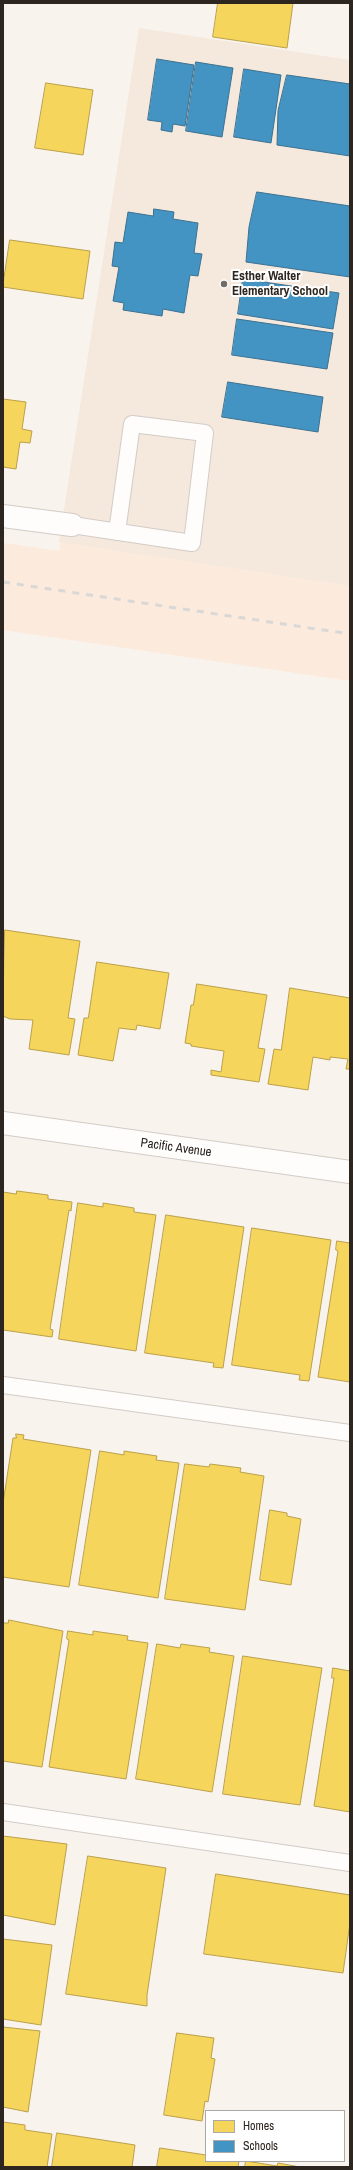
<!DOCTYPE html>
<html>
<head>
<meta charset="utf-8">
<style>
	body { margin:0 }
	#map { position:relative; width:353px; height:2170px; overflow:hidden; background:#f9f3ed; font-family:"Archivo Narrow",sans-serif }
	canvas { display:block }
	.frame { position:absolute; inset:0; border:4px solid #2d251f; pointer-events:none }
	.legend { position:absolute; left:205px; top:2110px; width:140px; height:52px; box-sizing:border-box; background:#fff; border:1px solid #aba8a5; margin:0; padding:5px 7px; list-style:none; font-size:12px; color:#2d251f }
	.legend li { display:flex; align-items:center; gap:8px; height:20px }
	.legend b { width:20px; border:1px solid #aba8a5 }
</style>
</head>
<body>
<div id="map">
<canvas width="353" height="2170"></canvas>
<div class="frame"></div>
<ul class="legend">
<li><b style="height:11px;background:#f6d55c"></b>Homes</li>
<li><b style="height:11px;background:#4393c3"></b>Schools</li>
</ul>
</div>
<script>
const context = document.querySelector('canvas').getContext('2d');
context.lineJoin = 'round';
function fillPath(path, color) {
  context.fillStyle = color;
  context.fill(path, 'evenodd');
}
function strokePath(path, color, width, dash) {
  context.strokeStyle = color;
  context.lineWidth = width;
  context.lineCap = dash ? 'butt' : 'round';
  context.setLineDash(dash || []);
  context.stroke(path);
}
function drawText(font, color, halo, rows, align = 'center') {
  context.font = font + ' "Archivo Narrow",sans-serif';
  context.lineWidth = 4;
  context.setLineDash([]);
  context.textBaseline = 'middle';
  context.strokeStyle = halo;
  context.fillStyle = color;
  for (const [text, x, y, turn = 0] of rows) {
    context.save();
    context.translate(x, y);
    context.rotate((+turn || 0) * Math.PI / 180);
    context.textAlign = isNaN(turn) ? turn : align;
    if (halo) context.strokeText(text, 0, 0);
    context.fillText(text, 0, 0);
    context.restore();
  }
}
const built = new Path2D(`
	M61,542L350,586V681L3,630V543L59,551Z`);
const education = new Path2D(`
	M139,28L350,60V586L59,542Z`);
const homes = new Path2D(`
	M218,3H293L287,48L213,37Z
	M46,83L93,90L83,155L35,148Z
	M10,240L90,251L83,299L3,287Z
	M3,399L26,402L22,429L32,431L30,443L20,442L16,469L3,467Z
	M5,930L80,941L68,1018L75,1019L69,1055L29,1049L33,1020L10,1019L3,1016Z
	M97,962L169,973L160,1029L137,1025L136,1030L119,1028L113,1061L78,1055L84,1018H88Z
	M197,984L267,995L258,1048L265,1049L259,1082L211,1075V1070L221,1072L224,1051L191,1046V1044L185,1043L191,1005H193Z
	M290,988L350,998V1069H346L348,1059L330,1057V1060L313,1057L308,1090L268,1084L274,1049L281,1050Z
	M17,1191L48,1195V1199L72,1202L71,1211L69,1210L50,1329L53,1330L52,1337L3,1330V1192L16,1194Z
	M78,1203L103,1207V1203L134,1208V1212L156,1215L136,1351L59,1339Z
	M166,1215L244,1227L223,1368L213,1367L214,1363L145,1353Z
	M252,1228L331,1240L309,1381L299,1380L300,1375L232,1365Z
	M337,1241L350,1243V1382L318,1377L338,1251L336,1250Z
	M16,1434L24,1435L23,1439L91,1450L69,1587L3,1577V1503L13,1438H16Z
	M100,1451L124,1455V1451L157,1456L156,1460L179,1463L158,1598L79,1585Z
	M185,1464L209,1467L210,1464L241,1468L240,1472L264,1476L245,1610L165,1599Z
	M270,1510L287,1513V1516L301,1519L291,1585L260,1580Z
	M9,1620L63,1631L42,1767L3,1761V1623H8Z
	M68,1631L93,1635V1631L128,1636L127,1640L148,1643L126,1779L49,1767L69,1640L67,1639Z
	M157,1644L180,1648L181,1644L210,1648L209,1652L234,1656L212,1792L136,1779Z
	M243,1656L322,1668L300,1805L223,1794Z
	M333,1668L350,1671V1812L314,1806L334,1678H332Z
	M3,1836L67,1844L55,1925L3,1915Z
	M88,1856L166,1868L147,1995V2006L66,1994Z
	M216,1874L350,1895V1923L343,1973L204,1954Z
	M3,1939L52,1945L41,2025L3,2019Z
	M3,2027L40,2031L28,2112L3,2107Z
	M177,2033L214,2038L211,2058L215,2059L208,2102L205,2101L202,2121L164,2115Z
	M3,2122L25,2125V2130L52,2134L47,2167H3Z
	M57,2133L135,2145L132,2167H52Z
	M160,2148L206,2155V2161H239L238,2167H157Z
	M246,2161L277,2166L278,2163L300,2167H245Z`);
const schools = new Path2D(`
	M157,59L194,65L185,126L173,124L172,132L161,130L162,122L148,120Z
	M196,62L233,68L222,137L186,131Z
	M244,69L281,75L271,143L234,137Z
	M287,75L350,84V156L277,145L278,111Z
	M257,192L350,206V277L246,262L249,227Z
	M154,209L174,212L173,219L198,223L194,253L202,254L198,276L190,275L184,313L163,309L162,316L123,310L124,303L113,301L119,267L112,266L115,242L123,243L128,212L153,216Z
	M243,279L339,293L333,329L238,314Z
	M237,319L333,333L327,369L232,355Z
	M228,382L323,397L318,432L222,417Z`);
const service = new Path2D(`
	M72,525L192,543L205,433L132,424L117,532
	M3,1385L350,1433
	M3,1812L350,1863`);
const minor = new Path2D(`
	M3,516L72,525
	M3,1123L350,1172`);
const rail = new Path2D(`
	M3,582L350,634`);
const markers = [
	[224,284,4,"#746d67"]
];
const poiNames = [
	["Esther Walter",232,277],
	["Elementary School",232,292]
];
const streetNames = [
	["Pacific Avenue",176,1148,8]
];
fillPath(built, '#fceadc');
fillPath(education, '#f5e8dc');
fillPath(homes, '#f6d55c');
strokePath(homes, '#baa04a', 1);
fillPath(schools, '#4393c3');
strokePath(schools, '#3c7292', 1);
strokePath(service, '#d2ccc6', 18);
strokePath(minor, '#d2ccc6', 24);
strokePath(service, '#fefdfc', 16);
strokePath(minor, '#fefdfc', 22);
strokePath(rail, '#dad8d6', 3, [7, 7]);
for (const [x, y, r, color] of markers) {
  const dot = new Path2D();
  dot.arc(x, y, r, 0, 2 * Math.PI);
  context.fillStyle = color;
  context.fill(dot);
  strokePath(dot, '#fff', 1.5);
}
drawText('bold 13px', '#2d251f', '#fff', poiNames, 'left');
drawText('13px', '#2d251f', '#fff', streetNames);
</script>
</body>
</html>
